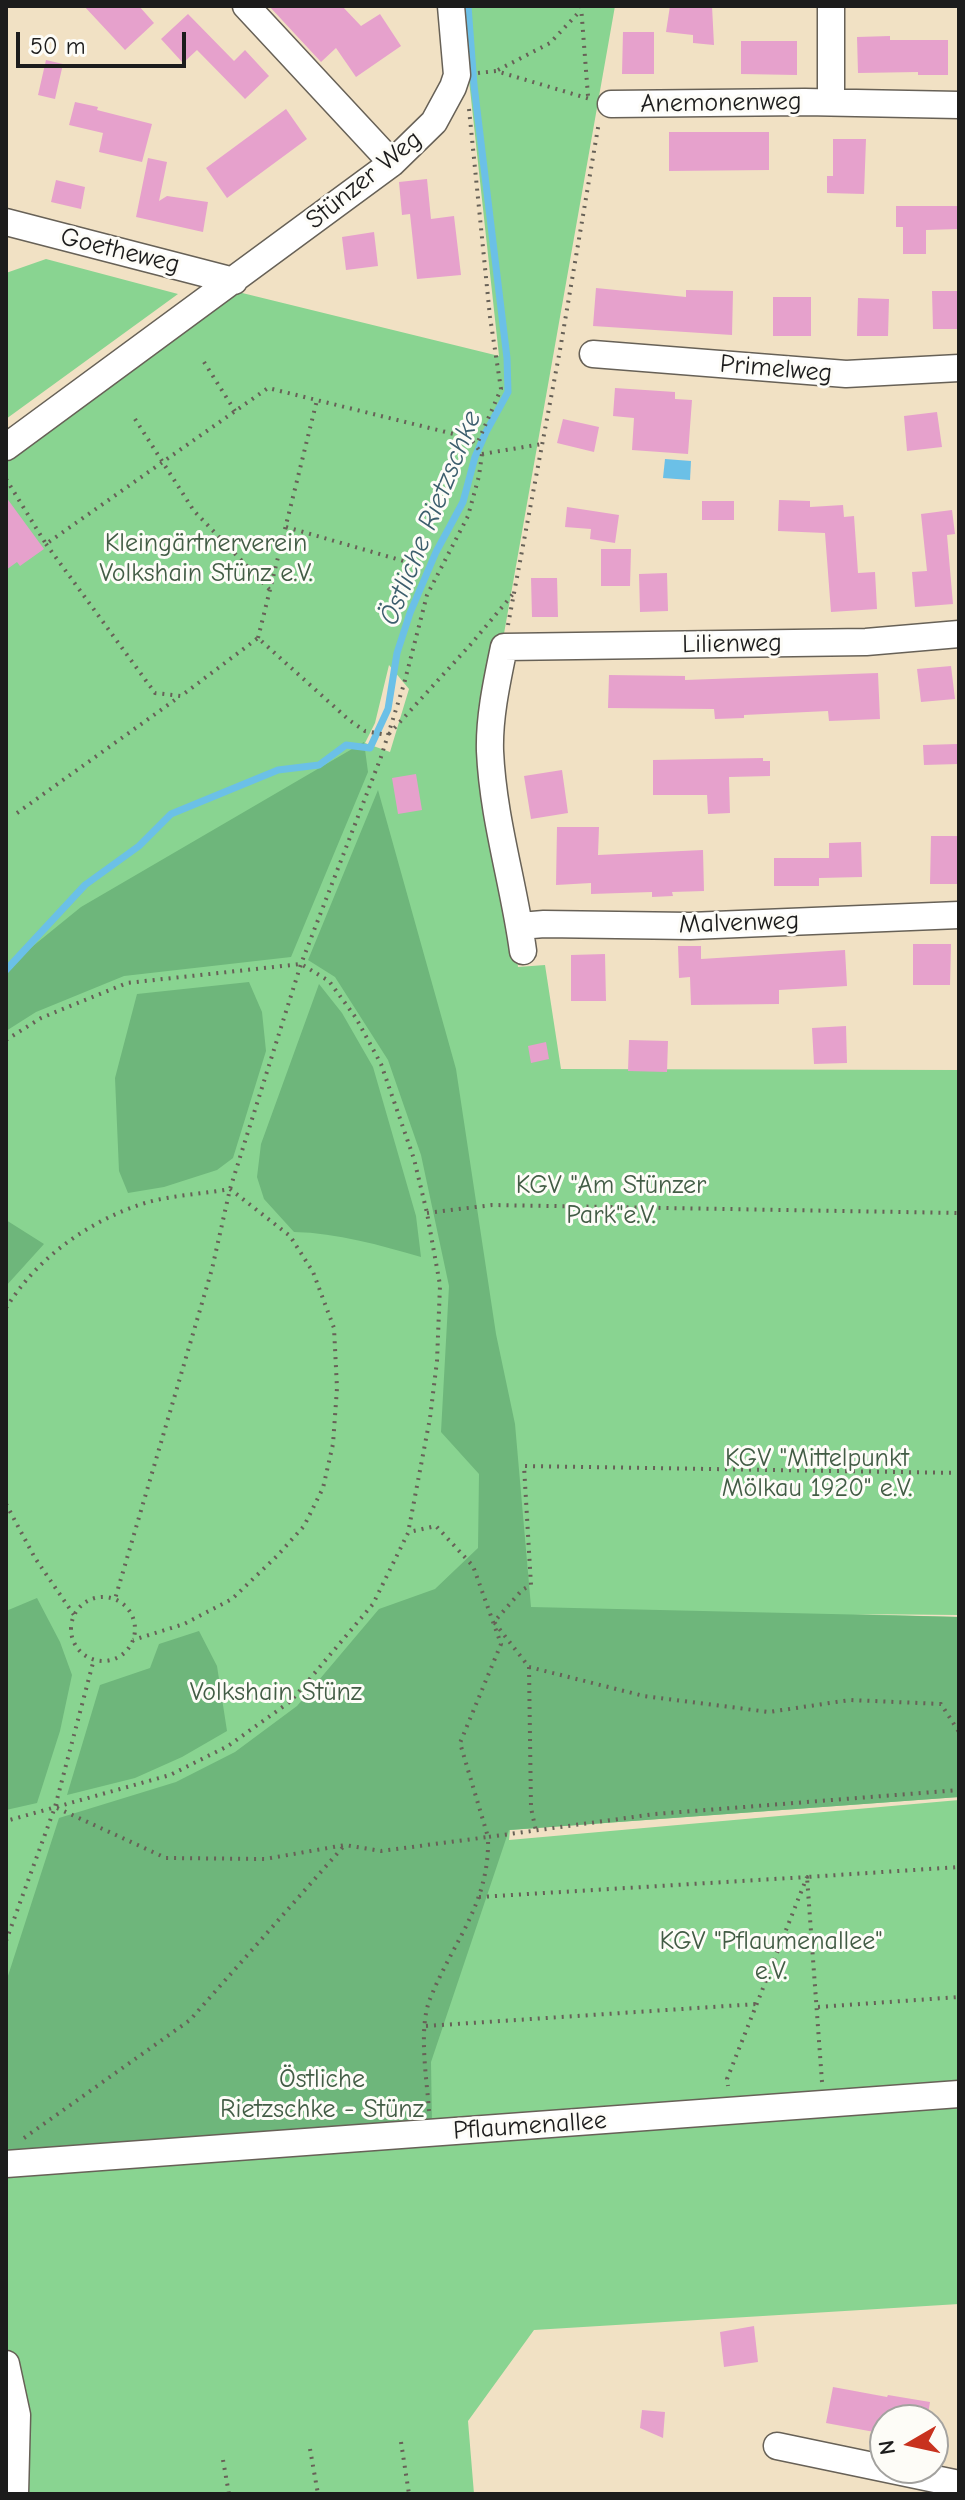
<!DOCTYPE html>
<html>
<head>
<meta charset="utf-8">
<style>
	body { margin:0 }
	#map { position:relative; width:965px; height:2500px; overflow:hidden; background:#f1e1c4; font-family:"Comic Neue",sans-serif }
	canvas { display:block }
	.frame { position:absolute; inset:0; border:8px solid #1c1c1c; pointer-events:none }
	.north { position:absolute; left:869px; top:2404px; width:80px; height:80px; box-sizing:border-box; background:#fdfcf7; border:2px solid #a3a29f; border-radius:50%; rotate:261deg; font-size:22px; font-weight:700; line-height:32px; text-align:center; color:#1c1c1c }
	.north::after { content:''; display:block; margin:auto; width:28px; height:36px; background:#c8321e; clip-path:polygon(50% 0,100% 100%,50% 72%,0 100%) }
	.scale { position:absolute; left:16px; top:32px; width:170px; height:36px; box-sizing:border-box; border:4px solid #1c1c1c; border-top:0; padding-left:10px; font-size:24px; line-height:28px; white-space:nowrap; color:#1c1c1c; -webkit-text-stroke:6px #fdfcf7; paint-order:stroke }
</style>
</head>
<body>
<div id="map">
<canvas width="965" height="2500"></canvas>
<div class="frame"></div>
<div class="north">N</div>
<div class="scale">50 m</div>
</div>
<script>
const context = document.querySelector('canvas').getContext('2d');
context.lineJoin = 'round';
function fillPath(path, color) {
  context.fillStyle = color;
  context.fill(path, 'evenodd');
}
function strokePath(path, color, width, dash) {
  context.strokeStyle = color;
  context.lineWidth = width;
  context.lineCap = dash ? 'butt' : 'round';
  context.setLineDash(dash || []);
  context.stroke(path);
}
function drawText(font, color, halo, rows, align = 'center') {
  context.font = font + ' "Comic Neue",sans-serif';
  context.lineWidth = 6;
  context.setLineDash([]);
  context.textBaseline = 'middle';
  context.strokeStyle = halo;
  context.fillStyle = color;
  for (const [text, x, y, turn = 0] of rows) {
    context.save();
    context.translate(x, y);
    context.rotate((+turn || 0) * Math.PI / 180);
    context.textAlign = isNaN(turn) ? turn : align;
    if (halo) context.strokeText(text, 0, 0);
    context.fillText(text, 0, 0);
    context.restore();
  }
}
const green = new Path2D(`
	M463,6H615L482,758L512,919L518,967L545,965L561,1069L959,1070V1615L852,1614L959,1617V1797L510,1830L509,1840L959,1800V2304L534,2330L468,2421L474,2494H6V459L230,290L499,356L464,34ZM389,665L409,689L390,752L365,743L375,723Z
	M46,259L178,294L6,419V273Z`);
const forest = new Path2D(`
	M364,742L368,772L291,957L124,976L36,1012L6,1031V968L81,907Z
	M378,790L456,1069L496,1334L515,1424L531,1607L959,1617V1797L509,1830L431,2062L432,2125L6,2160V1982L59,1818L176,1782L235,1752L297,1706L379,1609L435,1589L478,1548L479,1474L441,1432L449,1286L421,1155L388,1060L335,977L308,960Z
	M249,982L262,1012L266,1051L233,1158L217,1170L164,1187L128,1193L119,1171L115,1078L137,994Z
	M319,984L342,1013L373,1067L416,1216L421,1257C379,1245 338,1233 294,1232L264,1199L257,1177L261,1144Z
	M6,1220L44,1244L6,1286Z
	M37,1598L60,1642L72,1675L60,1731L37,1803L6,1810V1611Z
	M199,1631L217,1666L227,1731L182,1757L135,1778L67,1795L100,1685L150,1668L159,1644Z`);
const water = new Path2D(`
	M665,459L691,461L690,480L663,478Z`);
const stream = new Path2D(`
	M6,970L85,885L139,846L171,814L278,770L319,765L346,745L370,748L388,709L397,653L410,613L436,552L463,502L475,457L486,432L508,392L507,358L474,85L468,6`);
const building = new Path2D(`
	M84,6H139L154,23L125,50Z
	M269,6H342L361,26L380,14L401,46L356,77L336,48L321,62Z
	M670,6H712L714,45L693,43V35L666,32Z
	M188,14L234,61L245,50L269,76L245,99L197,50L183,63L161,39Z
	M623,32H654V74H622Z
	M890,36V40H948V75H918V72L858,73L857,37Z
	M741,41H797V75L741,74Z
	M46,60L63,64L55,99L38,95Z
	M75,102L98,107L97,110L152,124L142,162L99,152L103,133L69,125Z
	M286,109L307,139L227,198L206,168Z
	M669,132H769V170L669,171Z
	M833,139H866L864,194L827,193V176H833Z
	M148,158L167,162L159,201L167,196L208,202L203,232L136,217Z
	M427,179L431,219L454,216L461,275L417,279L410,214L402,215L399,182Z
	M56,180L85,187L81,209L51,202Z
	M896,206H959V229L926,230V254H903V227H896Z
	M374,232L378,266L346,270L342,237Z
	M596,288L686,297V290L733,291L732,335L593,326Z
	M932,291H959V329H933Z
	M773,297H811V336H773Z
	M858,298L889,299L888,336H857Z
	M615,388L675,392V399L692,400L688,454L632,450L634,418L613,416Z
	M937,412L942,447L907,451L904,416Z
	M563,419L599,427L594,452L557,443Z
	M6,497L44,549L20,566L17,562L6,570Z
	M779,500L810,501V507L843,505L844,517L854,516L858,573L875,572L877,609L831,612L825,533L778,531Z
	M702,501H734V520H702Z
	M567,507L619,515L615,543L590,539L591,529L565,527Z
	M952,510L955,534L947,535L953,604L915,607L912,572L927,571L921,514Z
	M601,549H631L630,586H601Z
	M667,573L668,611L640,612L639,574Z
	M531,578H557L558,617H532Z
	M951,666L955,699L921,702L917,669Z
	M878,673L880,719L829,721L828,711L744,715V718L715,719L714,709L608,708L609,675L685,676V680Z
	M957,744L958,764L924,765L923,745Z
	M763,758V761H770V776L729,777L730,813L708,814L707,795H653V760Z
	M562,770L568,813L531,819L524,776Z
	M416,774L422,810L398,814L392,778Z
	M557,827H599L598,855L703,850L704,891L672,892L673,896L652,897V892L591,894V883L556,885Z
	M931,836H959V884H930Z
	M861,842L862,877L819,878V886H774V858H829V843Z
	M913,944H951L950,985H913Z
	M678,946H701V959L845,950L847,986L779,990V1004L691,1005L690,977L679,978Z
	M605,954L606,1001H571V955Z
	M846,1026L847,1063L814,1064L812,1028Z
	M629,1040L668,1041L667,1072L628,1071Z
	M546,1042L549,1059L531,1063L528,1046Z
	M754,2326L758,2362L724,2367L720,2332Z
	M833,2387L887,2397L888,2395L930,2402L927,2420H885V2434L826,2423Z
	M642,2410L665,2412L663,2438L640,2428Z`);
const path = new Path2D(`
	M581,6L588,96
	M498,70L550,43L581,10
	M478,73L496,71L590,99
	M469,109L490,317L501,389L477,444
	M204,362L235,411
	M135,419L194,511L270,590
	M482,454L542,444
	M6,479L46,544L268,388L470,438L482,454L479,476L468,516L427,595L404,684L381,757L301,964L230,1189L212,1269L115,1599
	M286,527L407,562
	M46,544L155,693L181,696L258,638L349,720L365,731L387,735
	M508,625L560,350L599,122
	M258,638L317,400
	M389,734L471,644L513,594
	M17,813L179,697
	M6,1040L41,1018L127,983L301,964L329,981L356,1018L381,1064L414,1159L427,1213L440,1285L437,1361L430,1418L408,1533L373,1604L291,1701L228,1746L170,1775L6,1821
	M427,1213L492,1205L959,1213
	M6,1308C37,1258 88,1221 145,1203C172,1195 203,1194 230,1189L290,1236L313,1272L334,1328L337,1388L333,1444L323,1488L304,1526L277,1556L232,1599L184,1624L133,1640
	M959,1473L524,1466L531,1585L522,1590L494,1622L529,1667L644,1696L769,1712L850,1700L941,1704L959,1732
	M6,1504L35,1558L74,1615
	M71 1629a32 32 0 1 1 64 0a32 32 0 1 1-64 0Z
	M529,1667L531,1808L536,1831
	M57,1808L166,1858L265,1859L345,1845L381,1851L488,1837L460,1743L501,1644L473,1566L436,1526L409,1532
	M479,1897L807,1877L727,2079L728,2086
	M6,1941L55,1807L94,1659
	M818,2007L959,1997
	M426,2026L757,2004
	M822,2082L807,1877L959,1867
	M429,2111C427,2079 418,2029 430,1999C453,1941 490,1904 488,1837L655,1814L959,1790
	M24,2138L190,2020L343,1847
	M401,2442L409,2494
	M310,2449L318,2494
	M223,2460L229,2494`);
const minor = new Path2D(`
	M246,6L392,163
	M831,6V102
	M611,104L805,102L959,105
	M6,222L234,281
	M593,354L846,374L959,368
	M6,447L392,163L434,122L453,87L457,75L451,6
	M520,926L544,924L690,926L959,915
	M523,951C514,884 493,819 490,751C489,717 497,681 504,647L866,642L959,634
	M6,2164L959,2094
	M6,2364L17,2415L15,2494
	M777,2446L959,2484`);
const streetNames = [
	["Anemonenweg",721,103,-1],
	["Stünzer Weg",364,180,-39],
	["Goetheweg",120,251,14],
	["Primelweg",776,369,5],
	["Lilienweg",732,644,-1],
	["Malvenweg",739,923,-2],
	["Pflaumenallee",530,2126,-4]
];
const parkNames = [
	["Kleingärtnerverein",206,544],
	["Volkshain Stünz e.V.",206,574],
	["KGV \"Am Stünzer",611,1186],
	["Park\"e.V.",611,1216],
	["KGV \"Mittelpunkt",817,1459],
	["Mölkau 1920\" e.V.",817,1489],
	["Volkshain Stünz",276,1693],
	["KGV \"Pflaumenallee\"",771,1942],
	["e.V.",771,1972],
	["Östliche",322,2080],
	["Rietzschke - Stünz",322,2110]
];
const waterNames = [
	["Östliche Rietzschke",431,518,-68]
];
fillPath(green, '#89d491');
fillPath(forest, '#6eb67b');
fillPath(water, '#6bc0e7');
strokePath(stream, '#6bc0e7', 7);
fillPath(building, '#e6a1cc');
strokePath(minor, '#676157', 29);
strokePath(path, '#676157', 4, [2, 6]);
strokePath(minor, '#fff', 26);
drawText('26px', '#1c1c1c', '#fdfcf7', streetNames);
drawText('26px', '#425c45', '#fdfcf7', parkNames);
drawText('italic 28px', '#3c5e6d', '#fdfcf7', waterNames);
</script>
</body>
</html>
